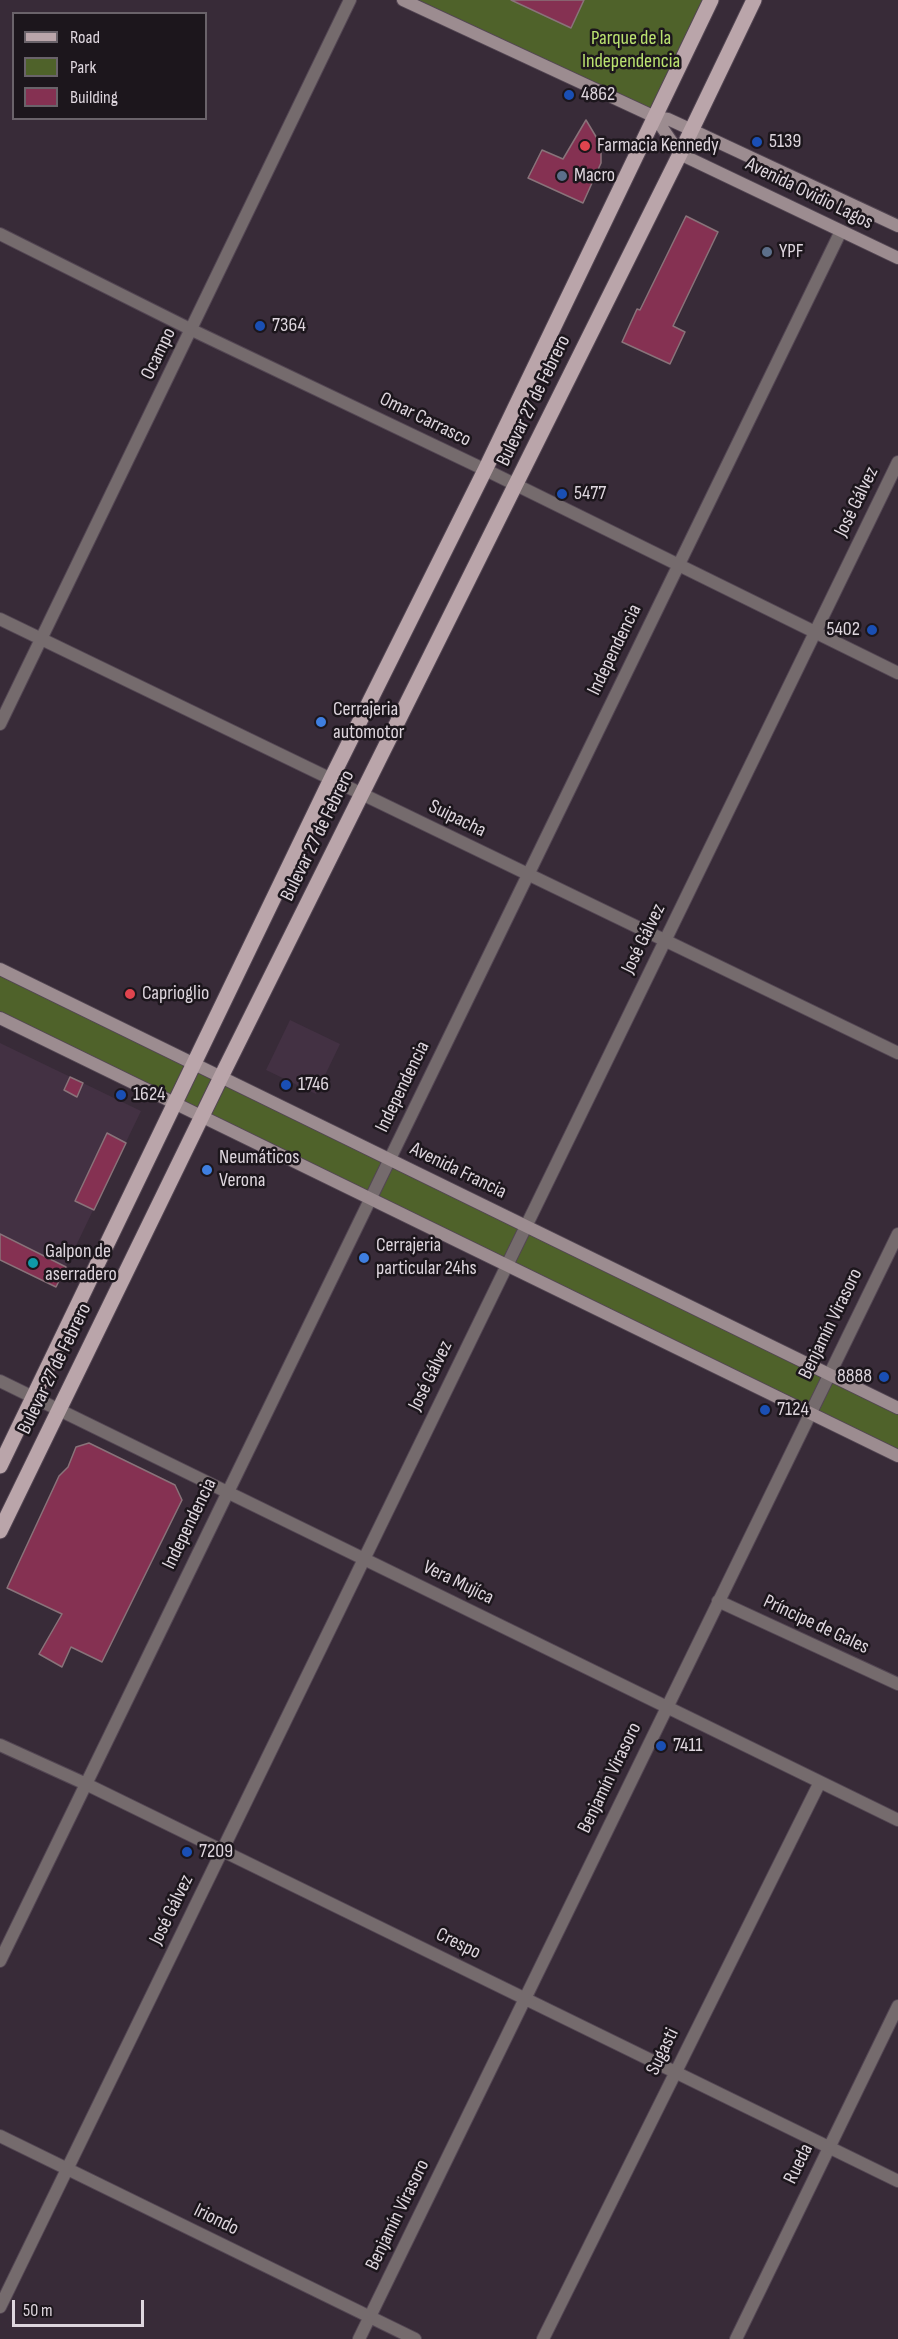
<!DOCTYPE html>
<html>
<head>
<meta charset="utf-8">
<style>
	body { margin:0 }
	#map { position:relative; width:898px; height:2339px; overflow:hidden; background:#382b38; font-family:"Sofia Sans Condensed",sans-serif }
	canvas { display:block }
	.legend { position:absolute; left:12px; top:12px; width:195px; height:108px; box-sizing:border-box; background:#1c161c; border:2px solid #6a636a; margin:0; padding:8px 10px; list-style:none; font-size:18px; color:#ded6de }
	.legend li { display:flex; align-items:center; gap:12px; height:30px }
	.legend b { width:30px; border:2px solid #6a636a }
	.scale { position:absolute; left:12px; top:2300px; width:132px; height:27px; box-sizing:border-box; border:3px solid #ded6de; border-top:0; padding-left:8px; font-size:18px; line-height:21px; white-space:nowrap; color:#ded6de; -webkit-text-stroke:4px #1c161c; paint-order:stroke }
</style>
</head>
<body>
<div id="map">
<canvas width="898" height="2339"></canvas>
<ul class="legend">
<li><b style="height:8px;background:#baa5aa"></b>Road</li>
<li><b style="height:16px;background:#4f622a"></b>Park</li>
<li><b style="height:16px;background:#853152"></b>Building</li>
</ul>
<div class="scale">50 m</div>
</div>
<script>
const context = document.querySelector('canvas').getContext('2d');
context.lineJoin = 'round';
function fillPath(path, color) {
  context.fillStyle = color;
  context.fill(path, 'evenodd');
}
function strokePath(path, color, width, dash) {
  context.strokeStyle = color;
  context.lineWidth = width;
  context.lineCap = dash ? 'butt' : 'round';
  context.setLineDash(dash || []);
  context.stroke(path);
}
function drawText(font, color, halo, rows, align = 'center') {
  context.font = font + ' "Sofia Sans Condensed",sans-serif';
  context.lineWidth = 5;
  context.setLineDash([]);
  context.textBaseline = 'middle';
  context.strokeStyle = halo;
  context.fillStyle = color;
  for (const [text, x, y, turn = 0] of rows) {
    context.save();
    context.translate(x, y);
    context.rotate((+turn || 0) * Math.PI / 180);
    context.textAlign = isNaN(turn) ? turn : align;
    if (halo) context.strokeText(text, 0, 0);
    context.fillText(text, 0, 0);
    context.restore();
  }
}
const built = new Path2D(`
	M290,1020L340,1044L316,1094L266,1070Z
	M0,1043L141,1111L56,1287L0,1260Z`);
const green = new Path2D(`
	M403,0H711L655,117Z
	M0,969L898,1408V1456L0,1018Z`);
const building = new Path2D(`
	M511,0H584L571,28Z
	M586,120L598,140L601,151V163L583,203L528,178L542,150L563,159Z
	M686,216L718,232L673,326L685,332L670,364L622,342L637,309L640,310Z
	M70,1077L83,1083L77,1097L64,1090Z
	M107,1133L126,1143L94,1210L75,1201Z
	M0,1234L66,1267L56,1287L0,1260Z
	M89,1443L175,1485L182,1500L102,1662L71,1647L62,1667L39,1654L62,1614L7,1588L59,1476L68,1467L76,1447Z`);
const minor = new Path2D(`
	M0,234L192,330L494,474L898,673
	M0,619L898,1053
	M0,724L350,0
	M0,1381L898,1820
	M718,1601L898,1684
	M0,1745L86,1784L898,2181
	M0,1961L841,231
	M0,2136L415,2339
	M0,2307L898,462
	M359,2339L898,1234
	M543,2339L820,1782
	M736,2339L898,2006`);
const secondary = new Path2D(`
	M403,0L655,117L668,119L692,130L898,226
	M655,117L680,154L898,258
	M0,969L898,1408
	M0,1018L898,1456`);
const primary = new Path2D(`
	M0,1466L331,779L485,470L711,0
	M0,1531L221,1077L680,154L754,0`);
const markers = [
	[569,95,6,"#1a4fb4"],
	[757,142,6,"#1a4fb4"],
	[585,146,6,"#e0444e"],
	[562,176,6,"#5c6f8a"],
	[767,252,6,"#5c6f8a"],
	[260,326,6,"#1a4fb4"],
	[562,494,6,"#1a4fb4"],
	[872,630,6,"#1a4fb4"],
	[321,722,6,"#3f7fe0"],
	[130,994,6,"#e0444e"],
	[286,1085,6,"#1a4fb4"],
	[121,1095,6,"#1a4fb4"],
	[207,1170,6,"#3f7fe0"],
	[364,1258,6,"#3f7fe0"],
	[33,1263,6,"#0f9aa8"],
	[884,1377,6,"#1a4fb4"],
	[765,1410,6,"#1a4fb4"],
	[661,1746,6,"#1a4fb4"],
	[187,1852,6,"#1a4fb4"]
];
const parkNames = [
	["Parque de la",631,39],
	["Independencia",631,62]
];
const poiNames = [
	["4862",581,95],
	["5139",769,142],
	["Farmacia Kennedy",597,146],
	["Macro",574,176],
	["YPF",779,252],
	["7364",272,326],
	["5477",574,494],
	["5402",860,630,"right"],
	["Cerrajeria",333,710],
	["automotor",333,733],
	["Caprioglio",142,994],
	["1746",298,1085],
	["1624",133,1095],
	["Neumáticos",219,1158],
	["Verona",219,1181],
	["Cerrajeria",376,1246],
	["particular 24hs",376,1269],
	["Galpon de",45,1252],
	["aserradero",45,1275],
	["8888",872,1377,"right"],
	["7124",777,1410],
	["7411",673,1746],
	["7209",199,1852]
];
const streetNames = [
	["Avenida Ovidio Lagos",809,194,26],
	["Ocampo",159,354,-64],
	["Bulevar 27 de Febrero",534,401,-64],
	["Omar Carrasco",425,420,26],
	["José Gálvez",857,502,-64],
	["Independencia",615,650,-64],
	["Suipacha",457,819,26],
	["Bulevar 27 de Febrero",318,836,-64],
	["José Gálvez",644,939,-64],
	["Independencia",403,1087,-64],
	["Avenida Francia",458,1171,26],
	["Benjamín Virasoro",831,1324,-64],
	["Bulevar 27 de Febrero",55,1369,-64],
	["José Gálvez",431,1376,-64],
	["Independencia",190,1524,-64],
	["Vera Mujíca",458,1583,26],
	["Príncipe de Gales",816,1625,25],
	["Benjamín Virasoro",610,1778,-64],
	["José Gálvez",172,1910,-64],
	["Crespo",458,1944,26],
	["Sugasti",663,2052,-64],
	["Rueda",799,2164,-64],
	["Benjamín Virasoro",398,2215,-64],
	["Iriondo",216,2220,26]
];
fillPath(built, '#433143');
fillPath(green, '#4f622a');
fillPath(building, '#853152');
strokePath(building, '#89737a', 1.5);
strokePath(minor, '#534653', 14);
strokePath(secondary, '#534653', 14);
strokePath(primary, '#534653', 17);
strokePath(minor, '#756b6d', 12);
strokePath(secondary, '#9c8c90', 12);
strokePath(primary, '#baa5aa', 15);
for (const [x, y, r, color] of markers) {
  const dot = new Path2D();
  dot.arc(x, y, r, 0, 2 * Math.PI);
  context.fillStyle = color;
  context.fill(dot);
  strokePath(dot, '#1c161c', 2);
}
drawText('20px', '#bbe370', '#1c161c', parkNames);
drawText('20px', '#ded6de', '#1c161c', poiNames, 'left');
drawText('20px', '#ded6de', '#1c161c', streetNames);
</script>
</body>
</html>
